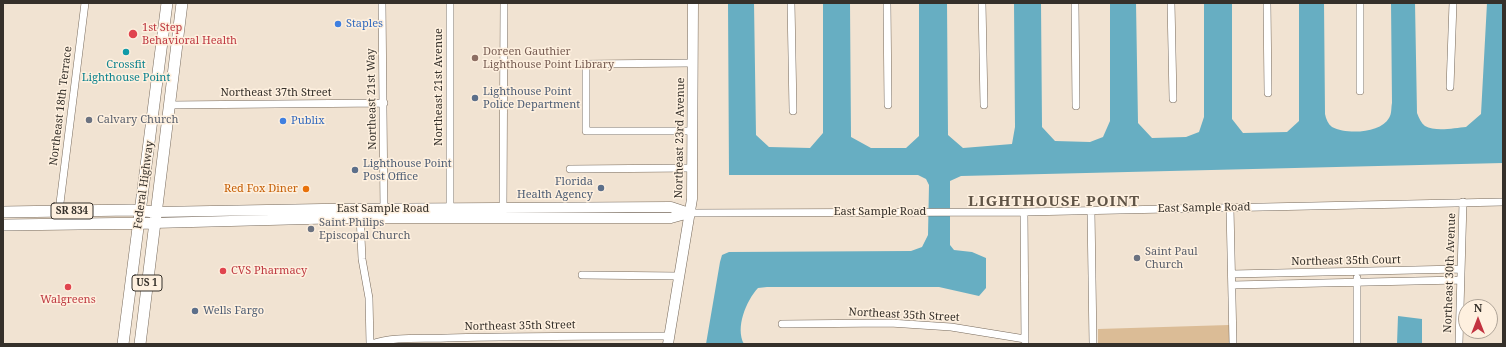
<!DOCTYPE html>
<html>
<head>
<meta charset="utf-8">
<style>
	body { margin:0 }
	#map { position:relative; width:1506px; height:347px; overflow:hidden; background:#f1e3d2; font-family:"Noto Serif",serif }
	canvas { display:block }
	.frame { position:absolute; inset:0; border:4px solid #35302a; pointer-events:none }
	.north { position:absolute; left:1458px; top:299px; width:40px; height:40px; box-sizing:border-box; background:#fef0df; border:1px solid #aea397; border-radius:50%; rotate:0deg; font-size:11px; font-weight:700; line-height:16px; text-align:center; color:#35302a }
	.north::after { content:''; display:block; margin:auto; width:14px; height:18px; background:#c2323f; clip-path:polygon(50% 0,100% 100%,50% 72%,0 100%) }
</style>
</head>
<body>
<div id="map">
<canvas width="1506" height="347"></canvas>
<div class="frame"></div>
<div class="north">N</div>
</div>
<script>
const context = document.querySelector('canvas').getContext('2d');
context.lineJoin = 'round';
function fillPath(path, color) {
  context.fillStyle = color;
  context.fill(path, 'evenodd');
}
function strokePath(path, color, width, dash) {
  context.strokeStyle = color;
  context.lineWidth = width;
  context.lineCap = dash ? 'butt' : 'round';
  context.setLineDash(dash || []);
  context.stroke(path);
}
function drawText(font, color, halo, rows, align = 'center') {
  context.font = font + ' "Noto Serif",serif';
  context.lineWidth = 3;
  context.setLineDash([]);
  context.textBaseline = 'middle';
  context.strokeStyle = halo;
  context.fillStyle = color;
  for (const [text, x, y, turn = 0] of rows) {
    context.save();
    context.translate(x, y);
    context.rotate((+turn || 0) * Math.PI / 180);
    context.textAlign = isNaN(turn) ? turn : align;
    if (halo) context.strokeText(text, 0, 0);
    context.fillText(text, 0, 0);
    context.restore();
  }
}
const green = new Path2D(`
	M1229,325V344H1098V329Z`);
const water = new Path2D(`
	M728,3H754L756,135L769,147L810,148L823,133V3H850L851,137L871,148H906L919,136V3H947L948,135L963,148L1012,144L1015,127L1014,3H1041L1042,127L1055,141L1090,142L1103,137L1110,121V3H1136L1138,123L1152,138L1186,137L1199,132L1204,117V3H1232V119L1243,133L1287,132L1299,121V3H1324L1325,114C1326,119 1328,124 1332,127C1347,135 1381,133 1389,118C1392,114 1391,107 1392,103L1391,3H1415L1417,113C1419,118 1421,123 1425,126C1435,132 1455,128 1466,127L1481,114L1487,3H1503V163L961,176L950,181V245L954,250L972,252L986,258V288L979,296L939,287H767L758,288C746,301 735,328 744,344H706L720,262L722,255L729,252L911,251L922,247L928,235L929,185L926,179L918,175H729Z
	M1398,316L1422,319V344H1397Z`);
const street = new Path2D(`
	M382,3L384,212
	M791,3L793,111
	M887,3L888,105
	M982,3L984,105
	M1075,3L1076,106
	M1171,3L1173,99
	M1267,3L1268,93
	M1360,3V91
	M693,63L586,64V131H693
	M1450,87L1453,3
	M169,105L384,103
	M570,169L692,168
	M1230,208L1233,344
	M59,211L85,3
	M1091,211L1093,344
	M450,212V3
	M503,212L504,3
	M1024,212L1025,344
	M689,213L1024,212L1503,202
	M360,215L362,259L369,298L370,344
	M1232,274L1460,269
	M582,275L679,276
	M1357,278V344
	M1232,285L1460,280
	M782,324L890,323L951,327L1025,339
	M372,344C391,336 426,339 447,338C521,336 595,336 669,336
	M1459,344L1463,202`);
const secondary = new Path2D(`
	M156,212L322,209L671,207L689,213
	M154,223L346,218H671L689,213
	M668,344L692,199L693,3`);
const primary = new Path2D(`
	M3,212L132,210L156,212
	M3,225L154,223
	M123,344L167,3
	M140,344L182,3`);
const markers = [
	[338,24,4,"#3f7fe0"],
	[133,34,5,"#e0444e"],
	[126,52,4,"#0f9aa8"],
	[475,58,4,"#8d6e63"],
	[475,98,4,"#5c6f8a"],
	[89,120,4,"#6b7280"],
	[283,121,4,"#3f7fe0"],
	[355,170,4,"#5c6f8a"],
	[601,188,4,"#5c6f8a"],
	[306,189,4,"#e8710a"],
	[311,229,4,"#6b7280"],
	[1137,258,4,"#6b7280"],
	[223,271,4,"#e0444e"],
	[68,287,4,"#e0444e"],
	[195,311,4,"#5c6f8a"]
];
const shields = [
	[72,211,42],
	[147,283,30]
];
const shieldNames = [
	["SR 834",72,211],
	["US 1",147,283]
];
const shopNames = [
	["Staples",346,24],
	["Publix",291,121]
];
const healthNames = [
	["1st Step",142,28],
	["Behavioral Health",142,41],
	["CVS Pharmacy",231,271],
	["Walgreens",68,300,"center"]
];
const educationNames = [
	["Doreen Gauthier",483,52],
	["Lighthouse Point Library",483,65]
];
const cultureNames = [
	["Crossfit",126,65],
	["Lighthouse Point",126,78]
];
const streetNames = [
	["Northeast 21st Avenue",439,87,-90],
	["Northeast 37th Street",276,93],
	["Northeast 21st Way",372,99,-91],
	["Northeast 18th Terrace",61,106,-83],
	["Northeast 23rd Avenue",680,138,-89],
	["Federal Highway",144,185,-82],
	["East Sample Road",1204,208,-1],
	["East Sample Road",383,209],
	["East Sample Road",880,212],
	["Northeast 35th Court",1346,261,-1],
	["Northeast 30th Avenue",1450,273,-88],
	["Northeast 35th Street",904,315,3],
	["Northeast 35th Street",520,326,-1]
];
const serviceNames = [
	["Lighthouse Point",483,92],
	["Police Department",483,105],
	["Lighthouse Point",363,164],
	["Post Office",363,177],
	["Florida",593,182,"right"],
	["Health Agency",593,195,"right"],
	["Wells Fargo",203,311]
];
const worshipNames = [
	["Calvary Church",97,120],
	["Saint Philips",319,223],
	["Episcopal Church",319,236],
	["Saint Paul",1145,252],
	["Church",1145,265]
];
const foodNames = [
	["Red Fox Diner",298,189]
];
const districtNames = [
	["LIGHTHOUSE POINT",1054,202]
];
fillPath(green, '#dbbc96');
fillPath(water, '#67aec2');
strokePath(street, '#776a5c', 8);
strokePath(secondary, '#776a5c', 11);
strokePath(primary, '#776a5c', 12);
strokePath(street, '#fff', 7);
strokePath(secondary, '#fff', 10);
strokePath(primary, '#fff', 11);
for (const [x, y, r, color] of markers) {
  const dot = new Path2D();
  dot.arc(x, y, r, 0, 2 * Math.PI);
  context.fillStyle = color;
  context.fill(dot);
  strokePath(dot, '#fef0df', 1.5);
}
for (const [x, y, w] of shields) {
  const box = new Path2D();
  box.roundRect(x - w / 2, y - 8, w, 16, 3);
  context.fillStyle = '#fef0df';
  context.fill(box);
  strokePath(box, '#35302a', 1);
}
drawText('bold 10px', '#35302a', null, shieldNames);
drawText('11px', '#366cbe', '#fef0df', shopNames, 'left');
drawText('11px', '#be3a42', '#fef0df', healthNames, 'left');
drawText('11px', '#785e54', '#fef0df', educationNames, 'left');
drawText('11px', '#0d838f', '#fef0df', cultureNames);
drawText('11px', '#35302a', '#fef0df', streetNames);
drawText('11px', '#4e5e75', '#fef0df', serviceNames, 'left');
drawText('11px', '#5b616d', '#fef0df', worshipNames, 'left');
drawText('11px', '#c56008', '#fef0df', foodNames, 'right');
context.letterSpacing = '1px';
drawText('bold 15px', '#605446', '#fef0df', districtNames);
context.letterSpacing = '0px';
</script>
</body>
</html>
